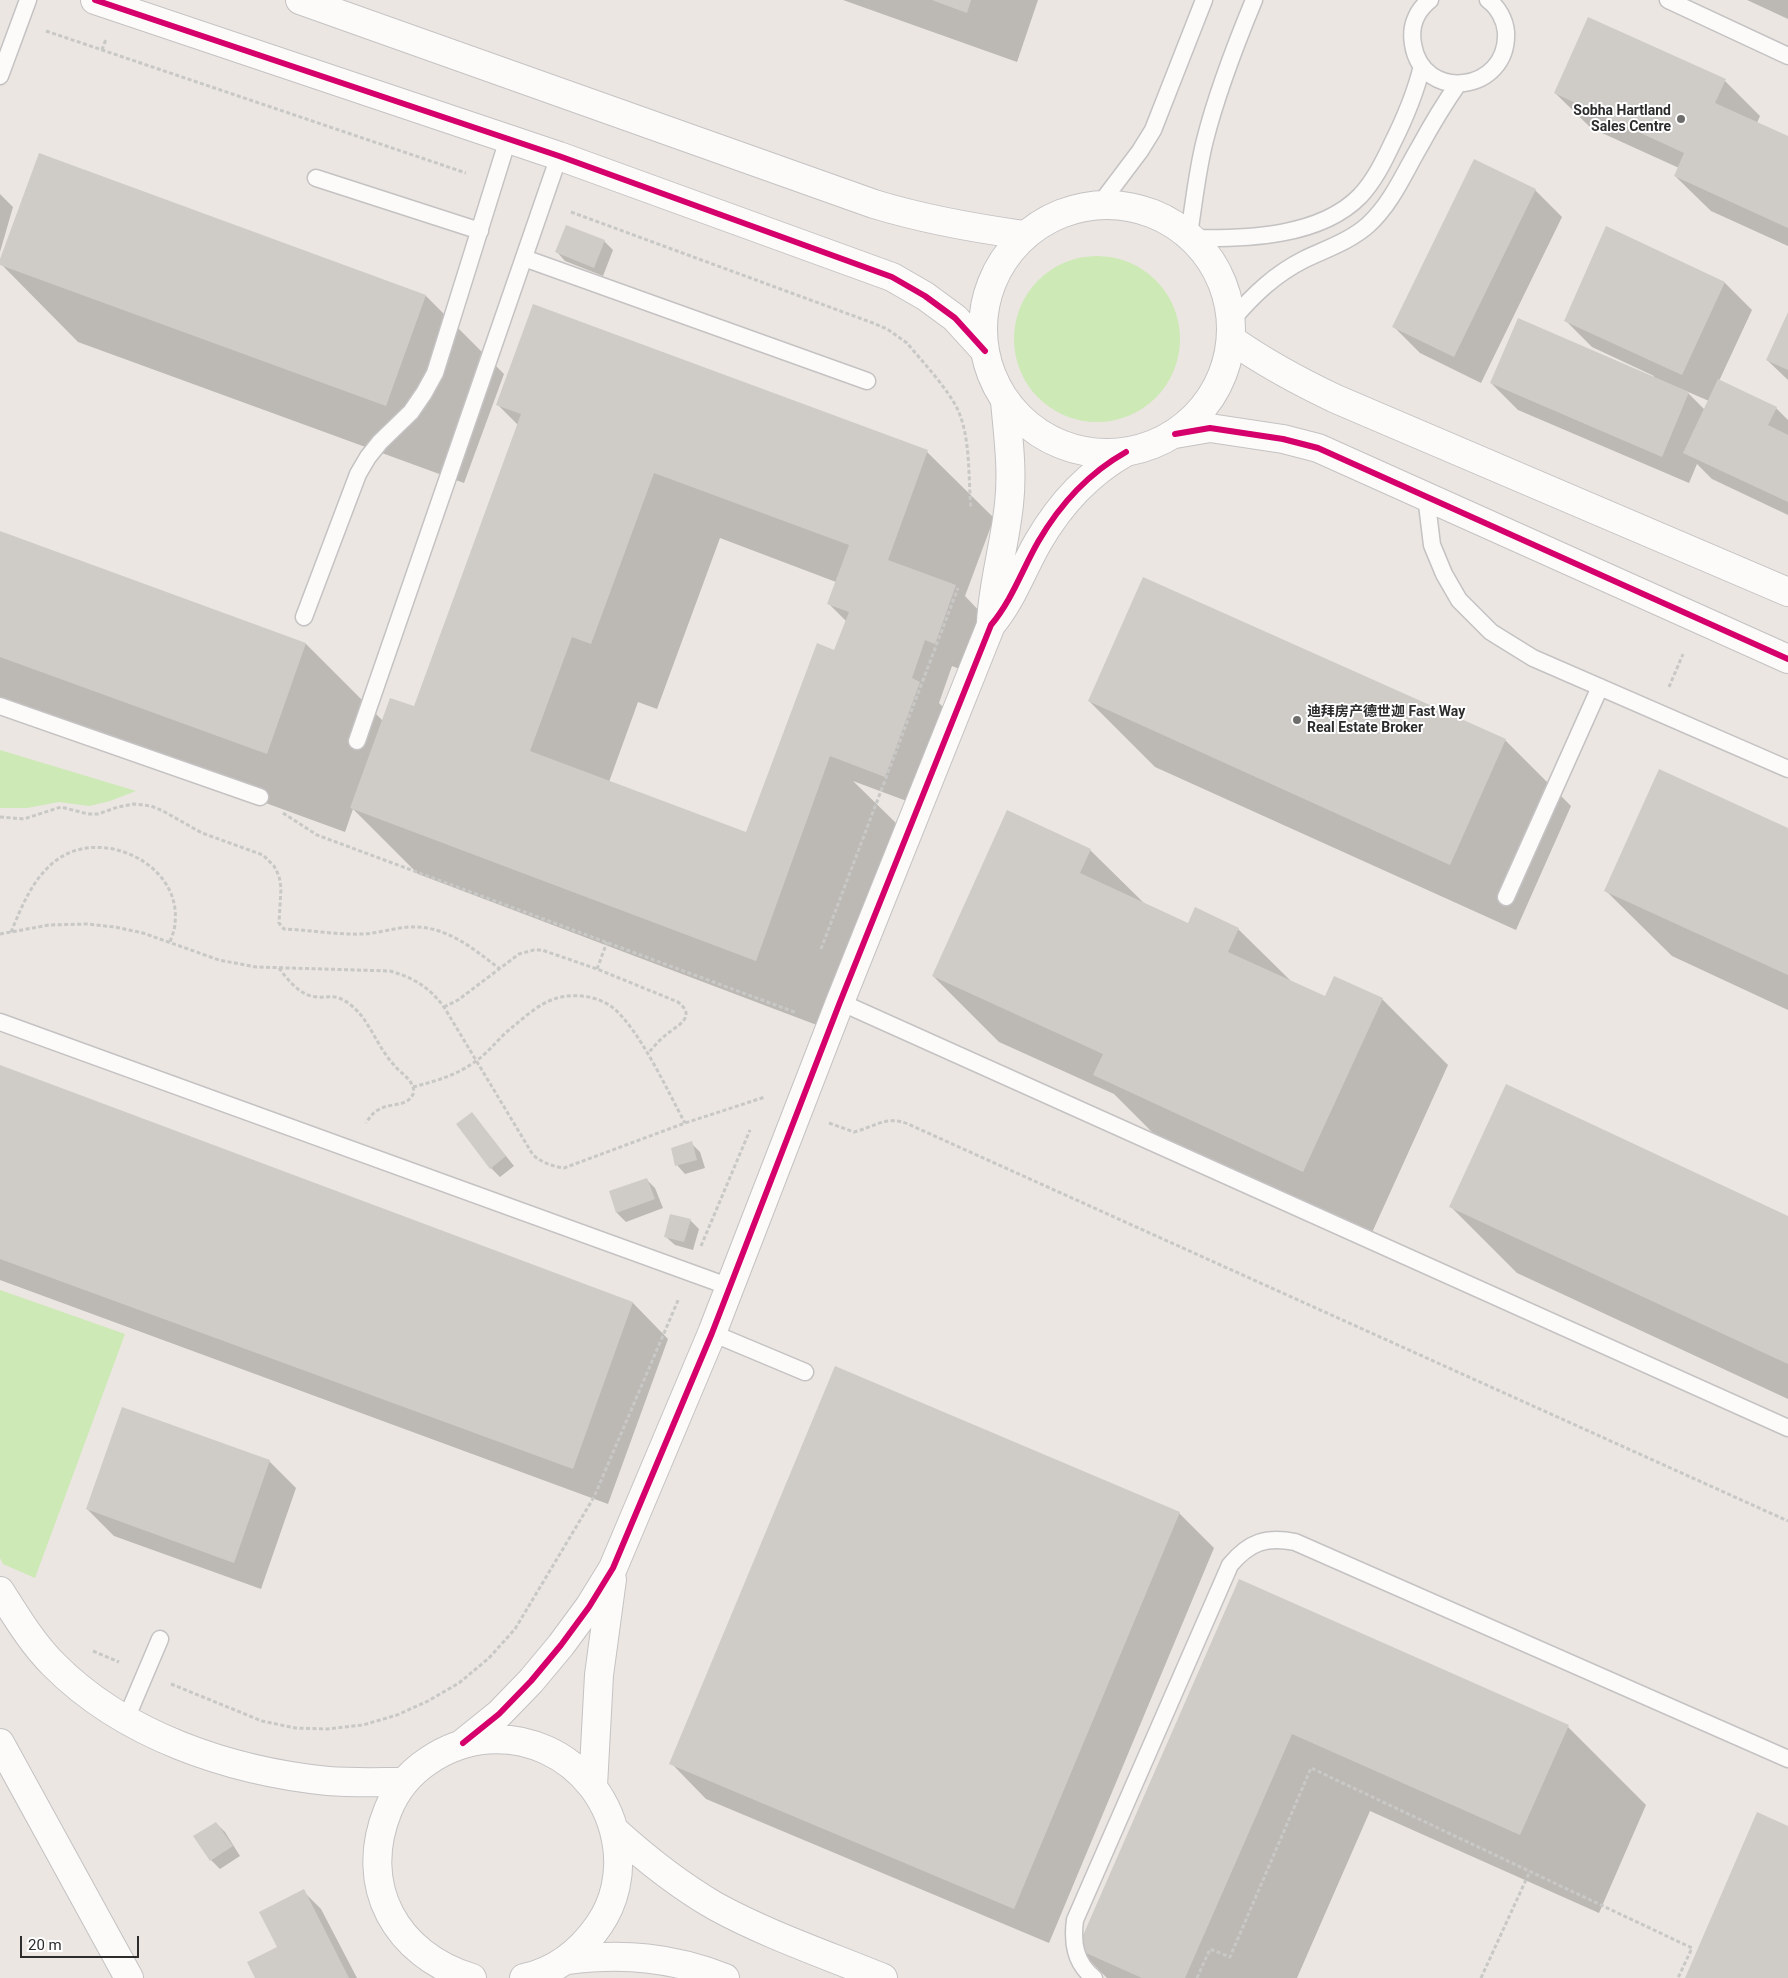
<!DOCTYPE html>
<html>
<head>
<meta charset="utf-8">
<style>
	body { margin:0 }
	#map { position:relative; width:1788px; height:1978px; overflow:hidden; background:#ebe6e1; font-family:Roboto,sans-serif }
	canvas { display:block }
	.scale { position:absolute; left:20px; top:1936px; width:119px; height:22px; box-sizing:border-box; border:2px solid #2c2c2c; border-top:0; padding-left:6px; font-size:15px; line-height:18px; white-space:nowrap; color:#2c2c2c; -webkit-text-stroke:4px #fff; paint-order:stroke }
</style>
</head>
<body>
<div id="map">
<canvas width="1788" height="1978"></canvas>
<div class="scale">20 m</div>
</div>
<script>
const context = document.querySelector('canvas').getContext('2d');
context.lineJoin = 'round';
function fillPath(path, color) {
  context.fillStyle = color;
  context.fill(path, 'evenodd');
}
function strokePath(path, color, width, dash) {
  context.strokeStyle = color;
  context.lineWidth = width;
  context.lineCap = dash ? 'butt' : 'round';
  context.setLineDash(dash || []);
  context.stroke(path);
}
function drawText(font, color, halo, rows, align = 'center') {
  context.font = font + ' Roboto,"Noto Sans SC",sans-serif';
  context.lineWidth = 4;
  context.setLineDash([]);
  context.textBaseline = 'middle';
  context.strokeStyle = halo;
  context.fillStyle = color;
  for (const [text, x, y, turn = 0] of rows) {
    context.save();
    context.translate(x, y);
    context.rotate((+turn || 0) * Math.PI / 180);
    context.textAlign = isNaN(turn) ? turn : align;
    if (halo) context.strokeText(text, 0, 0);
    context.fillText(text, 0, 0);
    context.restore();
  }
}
const green = new Path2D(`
	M1014 339a83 83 0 1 1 166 0a83 83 0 1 1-166 0Z
	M0,750L136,791L110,801L89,806L59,802L27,808H0Z
	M0,1290L125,1334L35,1578L3,1564L0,1558Z`);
const shadow = new Path2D(`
	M843,0H1038L1017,62Z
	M1747,0H1788V19Z
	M1725,81L1760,116L1757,123L1788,137V246L1711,211L1675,176L1679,168L1591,128L1555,93Z
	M1535,190L1562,217L1481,383L1420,353L1393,326Z
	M0,194L13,207L0,252Z
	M604,241L613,250L603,276L565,261L557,252Z
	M0,263L426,296L504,374L464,483L78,342Z
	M1725,283L1752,310L1719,381L1776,408L1788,420V515L1712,479L1697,464L1689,483L1518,410L1491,383L1653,378L1654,376L1592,347L1565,320ZM1686,391L1709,401L1705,410Z
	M534,305L927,452L994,518L965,596L982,614L962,670L952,666L939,703L946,710L912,803L853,781L896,823L822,1027L418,874L353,809L345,832L0,706V532L306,644L383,721L414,708L518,425L498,405ZM720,538L836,582L828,603L847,622L835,652L746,833L609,782L638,702L657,709Z
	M1788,315V380L1767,360Z
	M1089,701L1505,740L1571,806L1516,930L1155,767Z
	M1788,829V1010L1672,956L1605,890Z
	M1090,850L1146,905L1189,925L1238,929L1292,982L1326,998L1382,999L1448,1065L1370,1237L1161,1141L1114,1094L999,1042L933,976Z
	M0,1067L633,1303L668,1339L608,1504L0,1280Z
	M472,1114L514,1166L500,1177L491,1168Z
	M691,1143L700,1152L705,1168L685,1174L677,1165Z
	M646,1179L655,1188L663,1208L626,1222L617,1213L610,1192Z
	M1451,1207L1788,1217V1399L1517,1273Z
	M690,1220L699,1229L693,1250L675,1245L666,1237Z
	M269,1461L296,1488L261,1589L114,1536L87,1509Z
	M1179,1513L1214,1548L1049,1943L706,1799L671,1763Z
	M1240,1581L1568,1727L1646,1805L1599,1913L1370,1811L1297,1978H1107L1078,1949Z
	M216,1823L225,1832L240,1856L220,1869L211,1860L195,1837Z
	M303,1891L321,1909L357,1978H257L278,1947Z`);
const building = new Path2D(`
	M932,0H971L967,13Z
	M1588,17L1726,79L1715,103L1788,136V228L1674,176L1684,153L1554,93Z
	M39,153L426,295L386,406L0,265V259Z
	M1474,159L1536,189L1454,357L1392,327Z
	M566,225L605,240L594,268L555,252Z
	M1606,226L1725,282L1682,375L1564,321Z
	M533,304L928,450L888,560L956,585L935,644L925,640L912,678L920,682L885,777L830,756L756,961L350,808L390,698L414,706L521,414L496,405ZM654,473L849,545L827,604L849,612L834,650L817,643L746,832L530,751L572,637L591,644Z
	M1788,312V370L1766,360Z
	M1518,318L1689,392L1662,457L1490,383Z
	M1718,379L1777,407L1768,425L1788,435V502L1683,453Z
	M0,531L306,643L267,754L0,657Z
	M1143,577L1506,739L1450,865L1088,701Z
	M1659,769L1788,828V975L1604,891Z
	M1007,810L1091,849L1080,873L1188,923L1195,907L1239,928L1228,952L1325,996L1334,976L1383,998L1303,1172L1093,1075L1103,1054L932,976Z
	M0,1065L633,1302L573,1469L0,1259Z
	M1506,1084L1788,1216V1364L1449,1207Z
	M472,1112L506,1156L490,1169L456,1124Z
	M692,1141L697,1160L675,1166L671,1148Z
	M647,1178L655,1199L616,1213L609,1191Z
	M670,1214L691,1219L684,1242L664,1237Z
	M835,1366L1180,1512L1014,1909L669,1764Z
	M122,1407L270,1460L234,1563L86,1509Z
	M1239,1579L1569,1725L1520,1835L1292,1734L1185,1978H1142L1077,1949Z
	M1757,1812L1788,1826V1978H1685Z
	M216,1822L233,1846L210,1861L193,1836Z
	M304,1889L349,1978H255L247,1962L277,1947L259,1912Z`);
const path = new Path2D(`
	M46,31L466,173
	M102,50L106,39
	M571,212L873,323L887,329L907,343C922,361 948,389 958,410C971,440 968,477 971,509
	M1669,687L1683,654
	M283,813L317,835L797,1013
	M0,817L24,819L61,807L88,814H98L118,807L134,804L151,806L163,811L202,833L263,855L274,866L279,876L281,888L279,923L284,929C310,930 337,935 364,934C379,933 394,928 409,927C446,925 472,948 500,969
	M11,932C22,906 32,880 54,862C99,825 182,863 175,923C175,929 172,936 170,942
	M0,934L49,925L87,924L115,927L143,933L219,960L256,967L390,971C414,978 429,987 444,1007L533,1155C543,1163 551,1166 564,1168L685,1123L765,1097
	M821,949L958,588
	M279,968C288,980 300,996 317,997C325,998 331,995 339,998C347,1001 355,1008 360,1014C373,1030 380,1050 394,1065C401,1074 413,1079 414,1092C408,1108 392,1102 380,1109C373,1112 370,1117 366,1123
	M597,969L607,942
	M444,1007L458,1000L519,954L534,950H542L597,969L678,1002C697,1017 678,1025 667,1034C659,1040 653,1048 647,1054
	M413,1087C436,1081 457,1075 476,1061C489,1052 498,1039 510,1029C524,1018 539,1003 557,998C575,993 597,996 612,1007C639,1028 668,1092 685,1123
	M829,1123L854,1132C874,1127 887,1115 908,1124L1788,1521
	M701,1246L750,1130
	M93,1651L119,1662
	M171,1684L262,1721L295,1728L327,1729L363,1725L397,1715L428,1701L459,1683L489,1658L515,1629L594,1497L679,1298
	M1197,1978L1210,1949L1230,1957L1311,1768L1692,1948L1678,1978
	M1481,1978L1530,1871`);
const service = new Path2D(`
	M1430,0C1416,11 1410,27 1413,44C1422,103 1509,93 1506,32C1505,20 1498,7 1488,0
	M1668,0L1788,56
	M0,76L28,0
	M316,178L480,231
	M1100,204L1140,151L1153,130L1204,0
	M1189,234C1194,203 1197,171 1205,140C1217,92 1235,46 1254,0
	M1193,238C1246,239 1320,237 1360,196C1374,181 1383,163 1392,144C1405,118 1415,95 1422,66
	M524,258L867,381
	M1232,320C1253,295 1275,274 1305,259C1326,249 1350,241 1368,225C1392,203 1404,173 1420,146C1432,124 1444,104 1458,84
	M1426,496L1432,545L1444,574L1459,600L1491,632L1533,658L1788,769
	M304,617L358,474L368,457L380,442L411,412L424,393L435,373L508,139
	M0,706L260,797
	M357,741L559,156
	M1506,897L1600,687
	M840,1002L1788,1428
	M0,1022L730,1287
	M712,1333L805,1372
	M126,1719L160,1639
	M1094,1978C1075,1963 1072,1943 1075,1920L1230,1565C1249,1542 1267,1536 1295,1542L1788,1759`);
const minor = new Path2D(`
	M991,622C993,583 1005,544 1009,504C1013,470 1008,435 1005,401
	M0,1591C16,1616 32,1643 53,1664C124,1736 230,1771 328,1781C353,1783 379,1782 404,1782
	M463,1743L499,1714L531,1681L561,1645L589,1607L613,1568L712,1333L840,1002L991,625C1012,600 1022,570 1038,542C1060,504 1087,474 1126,452
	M593,1786L599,1675L612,1579
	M615,1831C646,1859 679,1885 715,1906C768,1935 827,1955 883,1978
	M567,1960C624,1953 671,1957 725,1978
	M472,1978C396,1955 357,1886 388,1810C396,1790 410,1773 428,1761C504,1709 604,1755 617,1846C621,1873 615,1902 599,1925C581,1951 557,1971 524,1978`);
const tertiary = new Path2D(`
	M95,0L559,156L892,277L925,296L955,318L985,351
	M300,0L874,204C923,219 973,228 1024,235
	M983 329a124 124 0 1 1 248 0a124 124 0 1 1-248 0Z
	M1232,340C1265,363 1300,382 1336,399L1788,592
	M1175,434L1210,428L1283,439L1318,448L1788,659
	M0,1743L129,1978`);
const cycleway = new Path2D(`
	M95,0L559,156L892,277L925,296L955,318L985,351
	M1175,434L1210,428L1283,439L1318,448L1788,659
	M463,1743L499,1714L531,1681L561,1645L589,1607L613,1568L712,1333L840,1002L991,625C1012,600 1022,570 1038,542C1060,504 1087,474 1126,452`);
const markers = [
	[1681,119,5,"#6f6d6b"],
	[1297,720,5,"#6f6d6b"]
];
const poiNames = [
	["Sobha Hartland",1671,111],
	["Sales Centre",1671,127],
	["迪拜房产德世迦 Fast Way",1307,712,"left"],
	["Real Estate Broker",1307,728,"left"]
];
fillPath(green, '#cde9b6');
fillPath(shadow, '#0003');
fillPath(building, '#cfccc8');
strokePath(service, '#c4c2c3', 19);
strokePath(minor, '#c4c2c3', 30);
strokePath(tertiary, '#c4c2c3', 30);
strokePath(path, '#c8c8c7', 3, [4, 2.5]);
strokePath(service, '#fcfbfa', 16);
strokePath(minor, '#fcfbfa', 28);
strokePath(tertiary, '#fcfbfa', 28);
strokePath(cycleway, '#d6006c', 6);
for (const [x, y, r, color] of markers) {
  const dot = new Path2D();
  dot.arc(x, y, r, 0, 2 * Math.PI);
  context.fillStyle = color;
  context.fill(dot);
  strokePath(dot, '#fff', 2);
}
drawText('bold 14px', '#2c2c2c', '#fff', poiNames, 'right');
</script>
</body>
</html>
